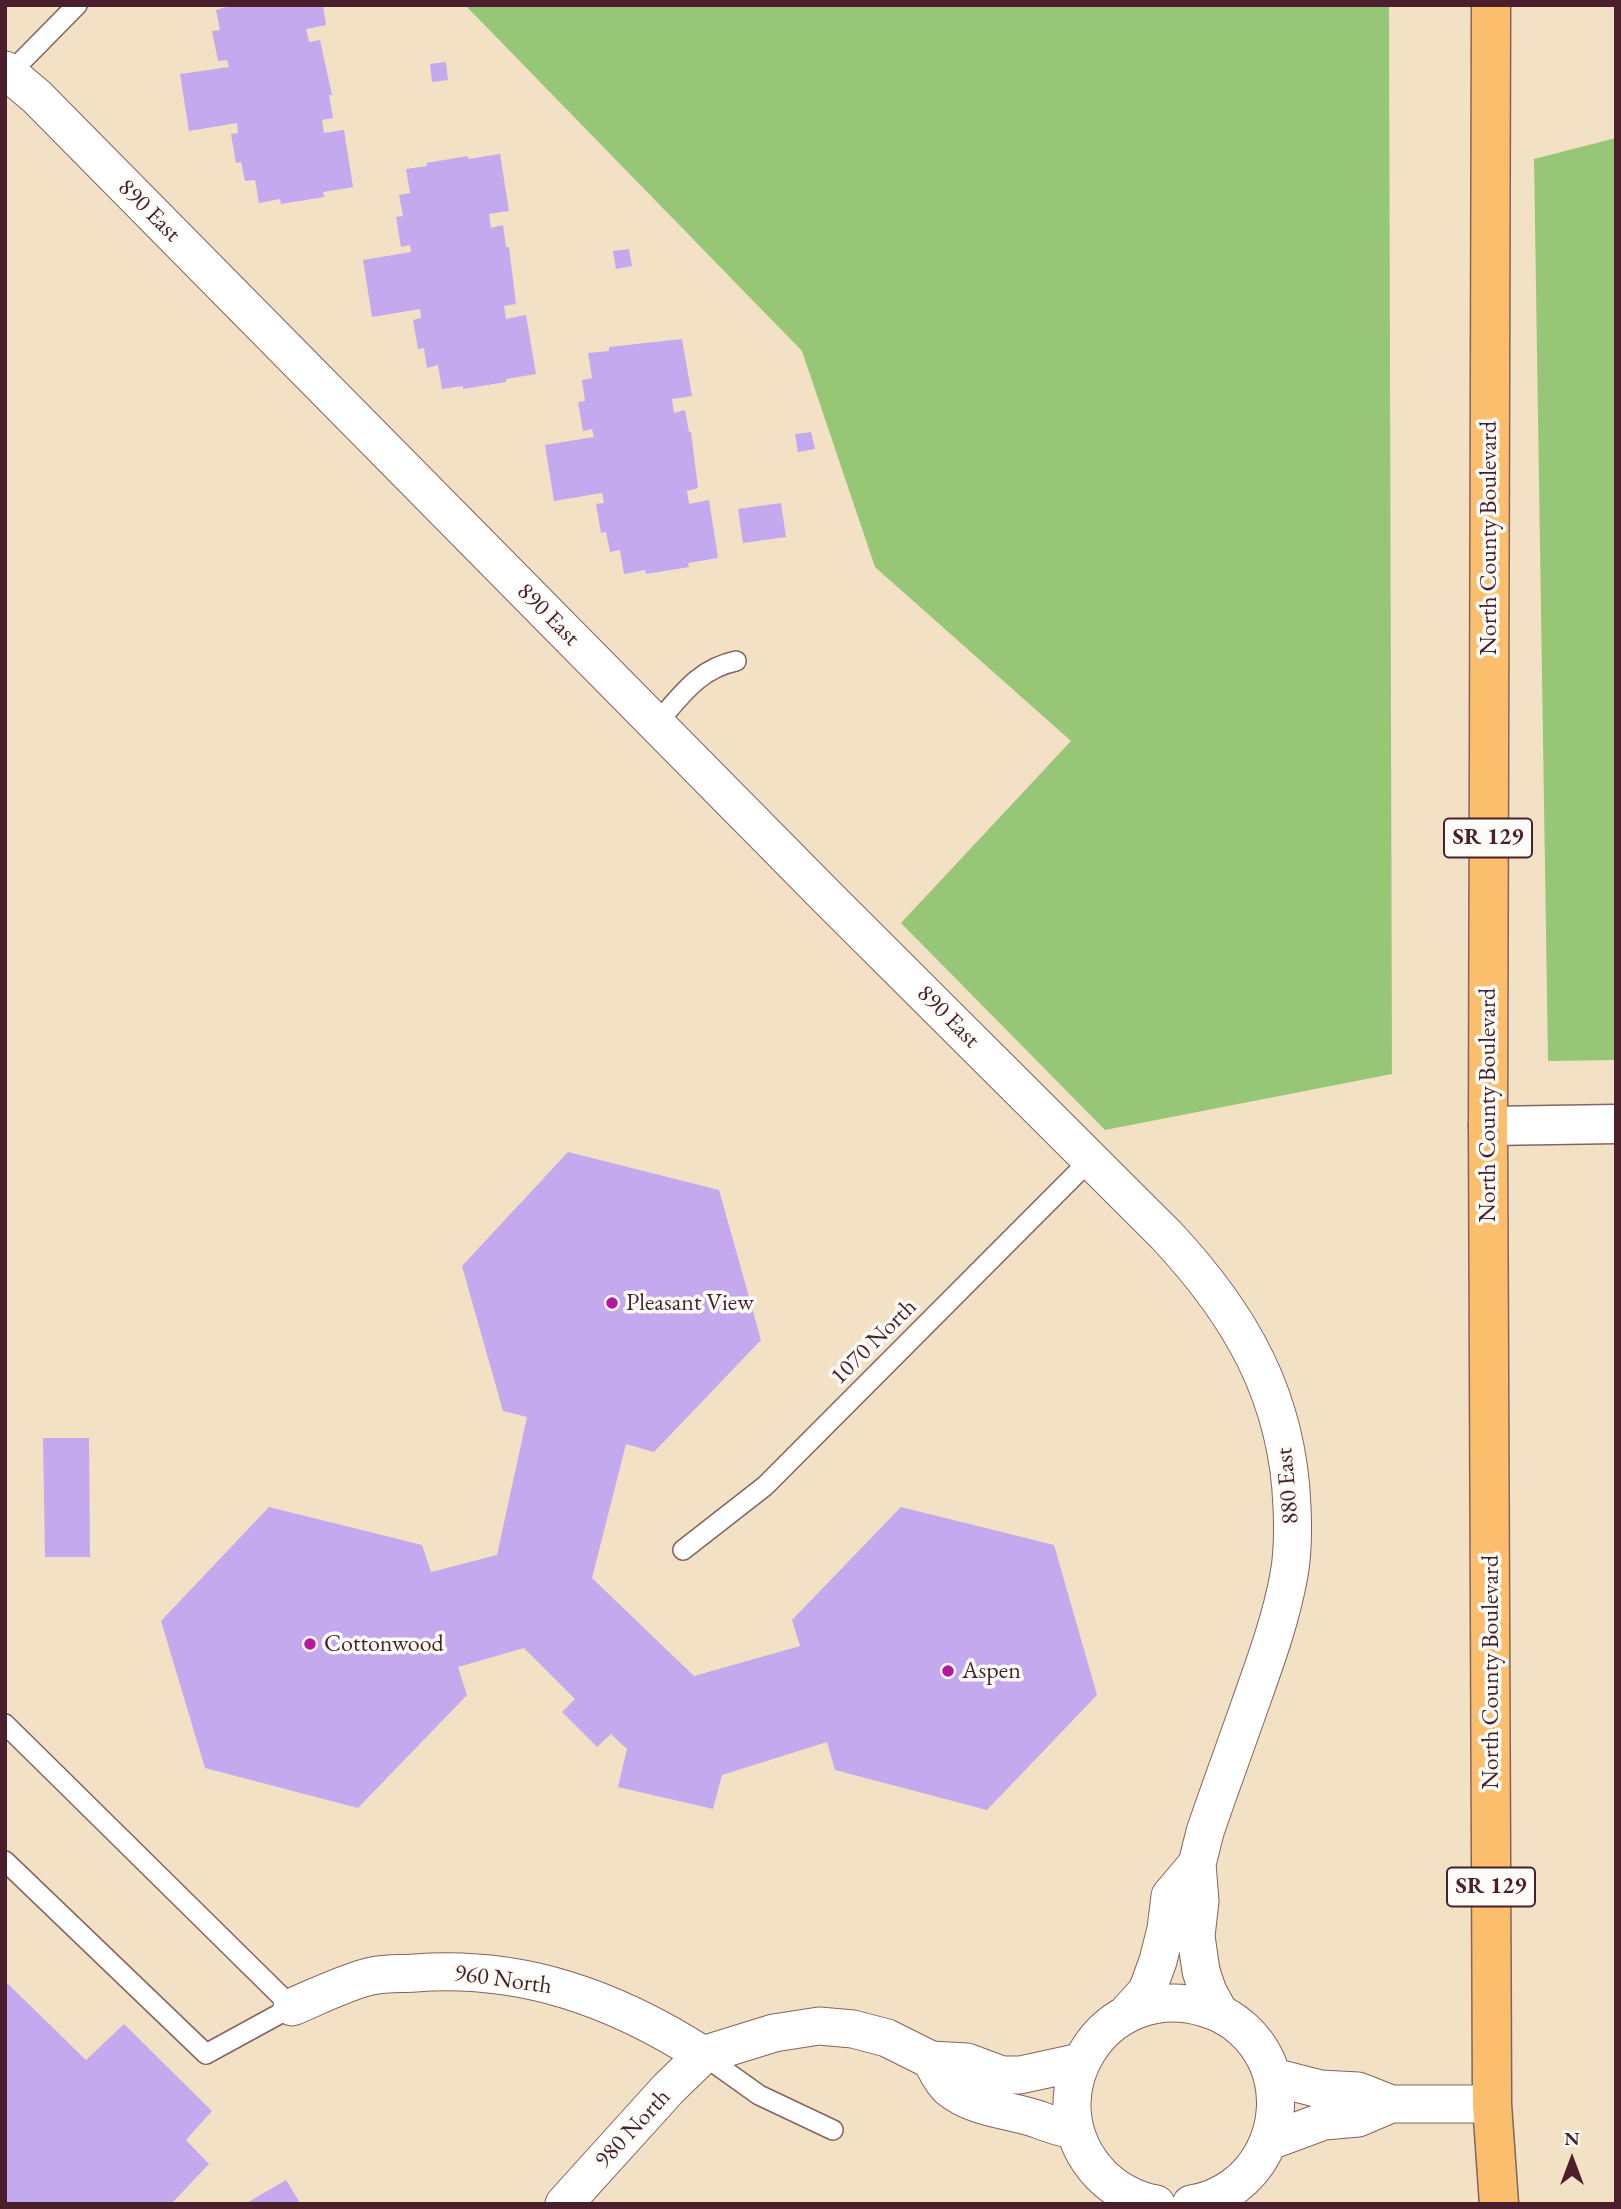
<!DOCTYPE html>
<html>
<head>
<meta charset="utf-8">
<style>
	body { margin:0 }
	#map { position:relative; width:1621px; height:2209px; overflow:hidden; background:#f2e1c4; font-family:"EB Garamond",serif }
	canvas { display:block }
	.frame { position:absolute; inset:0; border:7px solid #4a1f2b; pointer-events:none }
	.north { position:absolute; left:1537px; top:2125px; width:70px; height:70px; -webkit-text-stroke:5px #fdfcf7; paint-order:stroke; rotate:0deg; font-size:19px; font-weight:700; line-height:28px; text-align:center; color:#4a1f2b }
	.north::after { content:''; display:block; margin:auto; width:24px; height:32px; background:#4a1f2b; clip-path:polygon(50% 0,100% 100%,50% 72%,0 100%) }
</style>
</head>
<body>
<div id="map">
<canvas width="1621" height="2209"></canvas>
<div class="frame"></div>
<div class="north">N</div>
</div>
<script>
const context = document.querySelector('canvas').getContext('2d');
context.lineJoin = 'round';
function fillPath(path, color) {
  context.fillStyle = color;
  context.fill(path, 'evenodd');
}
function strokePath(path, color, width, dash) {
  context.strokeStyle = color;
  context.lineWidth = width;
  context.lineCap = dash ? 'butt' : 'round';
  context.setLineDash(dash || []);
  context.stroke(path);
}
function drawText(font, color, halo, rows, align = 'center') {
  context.font = font + ' "EB Garamond",serif';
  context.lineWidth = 7;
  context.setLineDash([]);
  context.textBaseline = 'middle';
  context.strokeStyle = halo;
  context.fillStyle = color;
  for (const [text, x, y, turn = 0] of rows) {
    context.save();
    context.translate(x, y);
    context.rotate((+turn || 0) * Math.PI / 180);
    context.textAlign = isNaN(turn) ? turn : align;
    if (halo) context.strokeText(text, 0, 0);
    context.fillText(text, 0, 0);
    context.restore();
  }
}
const green = new Path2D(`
	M465,5H1389L1392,1074L1105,1130L901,923L1071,741L875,567L802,351Z
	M1616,138V1060L1548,1061L1534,159Z`);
const building = new Path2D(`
	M227,5H323L326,25L306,29L309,42L320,40L332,95H329L333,118L322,120L324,133L344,130L353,187L323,192L324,197L281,204L280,199L259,203L255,180L245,181L241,162L236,163L231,134L238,133L237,123L189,131L180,74L229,67L227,60L218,61L212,31L220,30L216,10L227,7Z
	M446,62L448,80L432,82L430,64Z
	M500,154L509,211L489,214L491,228L503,225L506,247H509L516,304L504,306L506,319L526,315L536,374L506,379V382L463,389V386L442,389L438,365L427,368L424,348L418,349L413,320L421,318L420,309L372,317L363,260L411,252L410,245L401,247L396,217L403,216L399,195L410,193L406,169L427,166L426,163L468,156V159Z
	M629,249L632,266L616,269L613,251Z
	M682,339L692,396L672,399L674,413L685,410L689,432H691L698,488L687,491L689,504L709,500L718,558L688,563L689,567L646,574L645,570L624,574L620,550L610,552L606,532L601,533L596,504L604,503L602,493L554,501L545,445L594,437L592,429L583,431L578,402L585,401L582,380L592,378L588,353L609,351V347Z
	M811,432L815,449L798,452L795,434Z
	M781,503L786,537L743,543L738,509Z
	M568,1152L719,1190L761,1340L654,1452L626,1444L592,1578L694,1676L800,1646L792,1620L901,1507L1054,1545L1097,1695L987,1810L835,1770L827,1742L722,1775L713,1809L618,1787L627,1749L611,1734L597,1747L562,1712L575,1699L524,1648L458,1667L467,1695L358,1808L205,1768L161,1621L269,1507L422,1545L431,1572L497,1555L527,1417L503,1411L462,1266Z
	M43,1438H89L90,1557H45Z
	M5,1981L86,2060L124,2024L212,2111L186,2140L209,2164L171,2204H5Z
	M286,2180L299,2201L295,2204H245Z`);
const service = new Path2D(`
	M9,74L77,5
	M656,724C681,696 698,669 736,661
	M683,1550L765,1486L1091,1159
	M5,1724L292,2007L206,2054L5,1861
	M703,2055L759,2095L833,2130`);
const minor = new Path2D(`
	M5,70L37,97L826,896L1166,1235C1240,1314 1288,1396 1292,1507C1293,1529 1293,1553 1289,1575C1281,1619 1266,1660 1251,1702C1236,1745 1220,1788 1205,1832L1197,1864L1200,1901L1196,1936L1201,1971L1208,1992L1219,2012
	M292,2007C316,1997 348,1981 372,1976C386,1973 401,1974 415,1973C522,1965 614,1998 703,2055
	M1128,2012L1147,1991L1158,1961L1166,1929L1170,1896L1197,1864
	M931,2060C936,2069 941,2081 949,2088C975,2109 1007,2109 1037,2119C1050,2124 1060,2128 1074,2130
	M1273,2077L1320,2089L1358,2091L1391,2104H1492
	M1270,2141L1324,2121L1358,2118L1391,2104
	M564,2204L668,2089L703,2055L774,2033L819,2026L853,2029L887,2038L931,2060L967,2062L1002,2075H1020L1080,2062
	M1156,2204C1135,2200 1116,2190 1101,2175C1028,2098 1104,1977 1205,2008C1233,2016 1255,2036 1267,2062C1293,2122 1257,2194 1191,2204`);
const tertiary = new Path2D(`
	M1488,1126L1616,1124`);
const primary = new Path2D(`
	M1491,5L1488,1126L1492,2104L1499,2204`);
const markers = [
	[612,1303,7,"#b5179e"],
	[310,1644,7,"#b5179e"],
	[948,1671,7,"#b5179e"]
];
const shields = [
	[1488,838,88],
	[1491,1887,88]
];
const shieldNames = [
	["SR 129",1488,838],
	["SR 129",1491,1887]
];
const streetNames = [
	["890 East",149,211,45],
	["North County Boulevard",1489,538,-90],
	["890 East",548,615,45],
	["890 East",948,1017,45],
	["North County Boulevard",1488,1105,-90],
	["1070 North",874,1342,-45],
	["880 East",1288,1486,-95],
	["North County Boulevard",1491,1672,-90],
	["960 North",503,1980,8],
	["980 North",633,2129,-47]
];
const poiNames = [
	["Pleasant View",626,1303],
	["Cottonwood",324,1644],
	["Aspen",962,1671]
];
fillPath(green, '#97c776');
fillPath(building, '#c4a9ee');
strokePath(service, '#856361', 22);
strokePath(minor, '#856361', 39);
strokePath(tertiary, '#856361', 41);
strokePath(primary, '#856361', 41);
strokePath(service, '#fff', 19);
strokePath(minor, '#fff', 37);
strokePath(tertiary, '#fff', 38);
strokePath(primary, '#fabe6d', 38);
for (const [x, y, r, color] of markers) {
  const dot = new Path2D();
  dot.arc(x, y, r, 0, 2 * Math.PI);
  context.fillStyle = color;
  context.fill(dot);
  strokePath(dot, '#fdfcf7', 2.5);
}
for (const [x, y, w] of shields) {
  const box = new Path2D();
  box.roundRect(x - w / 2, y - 19.5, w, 39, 5);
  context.fillStyle = '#fdfcf7';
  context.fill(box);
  strokePath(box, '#4a1f2b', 2);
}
drawText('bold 23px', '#4a1f2b', null, shieldNames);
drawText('24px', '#4a1f2b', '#fdfcf7', streetNames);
drawText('24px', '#4a1f2b', '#fdfcf7', poiNames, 'left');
</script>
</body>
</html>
